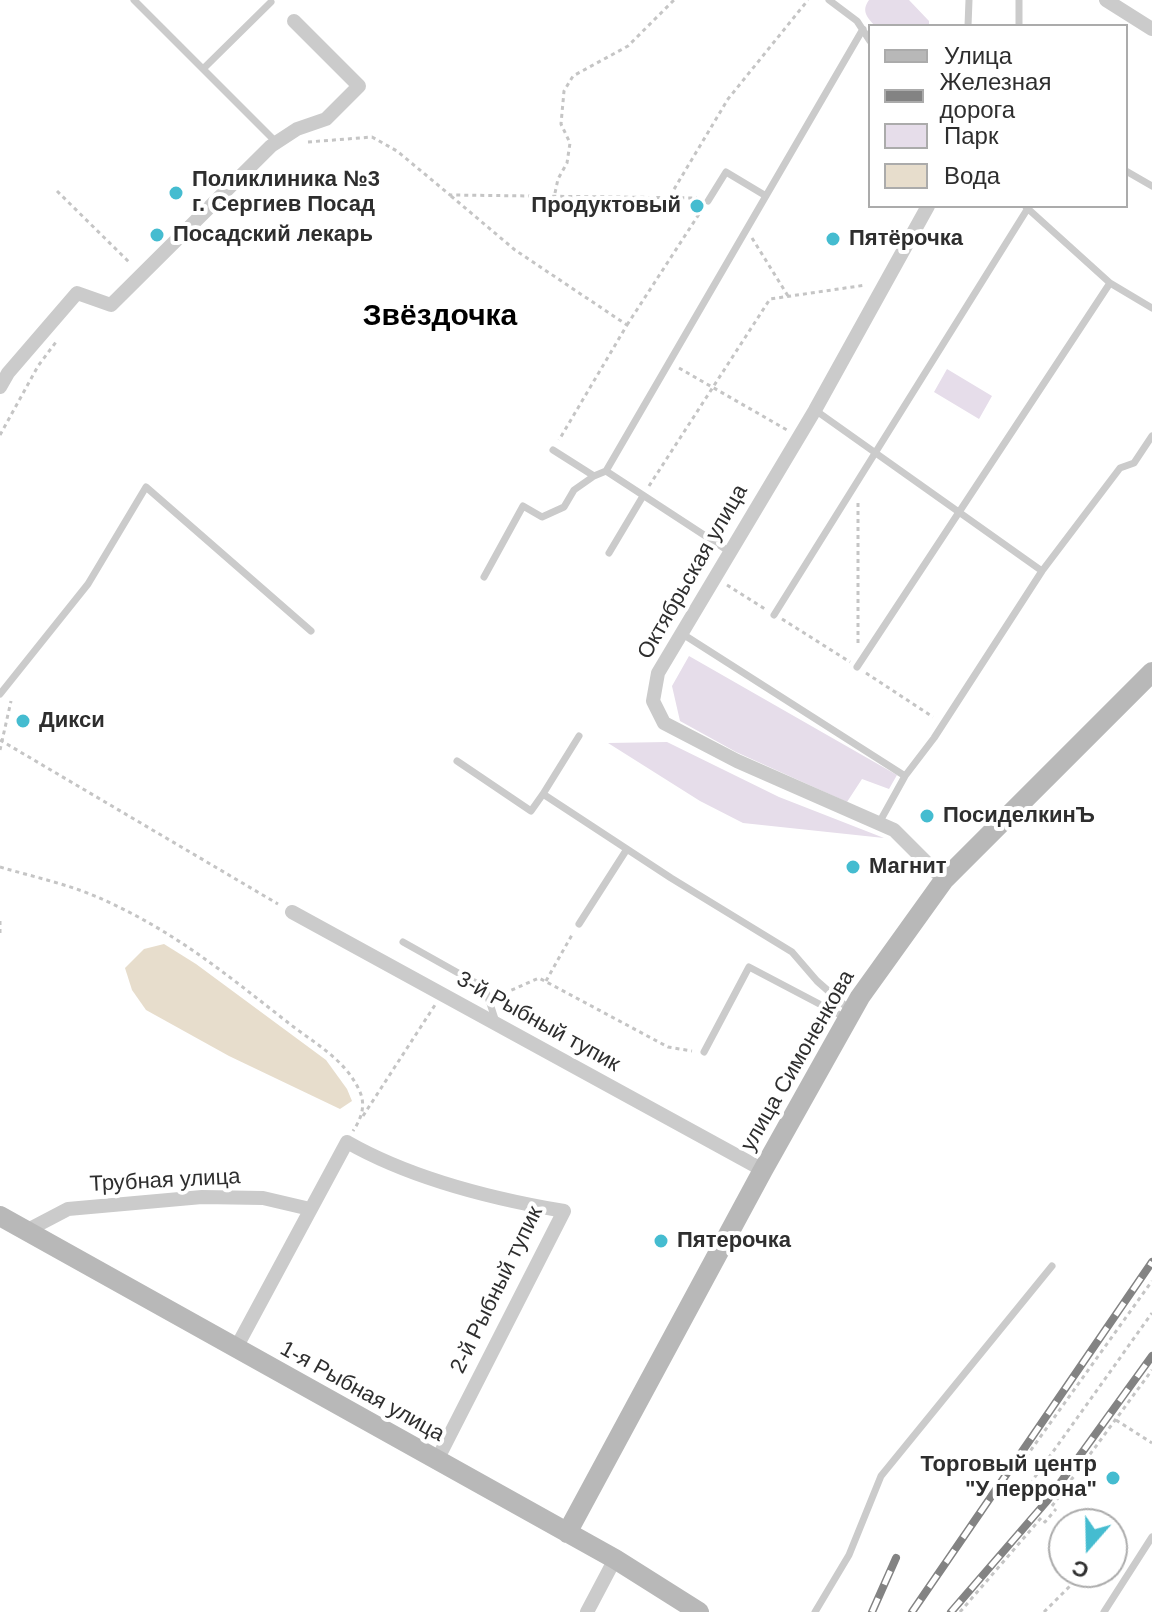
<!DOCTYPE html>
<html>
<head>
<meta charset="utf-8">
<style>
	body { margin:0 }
	#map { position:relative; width:1152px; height:1612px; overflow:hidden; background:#fff; font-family:Helvetica,sans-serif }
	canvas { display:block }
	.legend { position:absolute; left:868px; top:24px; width:260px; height:184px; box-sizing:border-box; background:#fff; border:2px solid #ababab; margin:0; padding:10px 14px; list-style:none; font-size:24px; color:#2e2e2e }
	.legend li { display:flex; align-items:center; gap:16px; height:40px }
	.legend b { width:40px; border:2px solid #ababab }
	.north { position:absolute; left:1048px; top:1508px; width:80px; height:80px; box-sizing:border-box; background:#fff; border:2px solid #ababab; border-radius:50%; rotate:200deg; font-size:22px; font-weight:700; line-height:32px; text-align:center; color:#2e2e2e }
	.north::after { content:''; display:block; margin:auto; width:28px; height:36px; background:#45bcd0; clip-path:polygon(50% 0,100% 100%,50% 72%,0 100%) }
</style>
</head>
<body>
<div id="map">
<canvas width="1152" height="1612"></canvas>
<ul class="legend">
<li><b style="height:10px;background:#b8b8b8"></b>Улица</li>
<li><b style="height:10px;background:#838383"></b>Железная дорога</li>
<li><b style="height:22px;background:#e6ddea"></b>Парк</li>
<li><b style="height:22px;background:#e7ddcc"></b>Вода</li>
</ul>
<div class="north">С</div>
</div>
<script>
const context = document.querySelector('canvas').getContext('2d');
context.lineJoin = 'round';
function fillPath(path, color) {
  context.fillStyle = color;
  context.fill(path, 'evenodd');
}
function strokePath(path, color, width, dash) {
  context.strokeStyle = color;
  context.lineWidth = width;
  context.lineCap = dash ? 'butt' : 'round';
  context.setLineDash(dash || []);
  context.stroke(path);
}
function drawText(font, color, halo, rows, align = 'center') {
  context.font = font + ' Helvetica,sans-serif';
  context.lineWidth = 8;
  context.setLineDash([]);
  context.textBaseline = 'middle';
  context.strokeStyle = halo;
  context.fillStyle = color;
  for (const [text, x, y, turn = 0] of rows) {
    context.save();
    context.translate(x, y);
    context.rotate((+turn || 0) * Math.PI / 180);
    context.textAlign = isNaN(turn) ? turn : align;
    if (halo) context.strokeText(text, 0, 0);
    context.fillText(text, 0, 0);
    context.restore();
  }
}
const green = new Path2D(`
	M869,0H909L929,21V26H875C867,17 861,11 869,0Z
	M947,369L992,396L979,419L934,392Z
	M689,656L897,775L889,789L862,779L847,802L736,752L680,721L672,686Z
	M667,742L779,797L884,838L743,823L700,801L608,743Z`);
const water = new Path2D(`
	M164,944L196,964L326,1060L347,1089L352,1101L340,1109L229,1056L146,1010L132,990L125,968L144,949Z`);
const path = new Path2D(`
	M308,142L372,137L397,151L450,195L697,198
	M57,191L131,264
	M555,193L558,179L567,163L570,143L561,124L564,91L573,76L628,46L674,0
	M451,196L515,250L627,325L559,440
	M670,196L728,99L808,0
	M752,238L788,296
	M627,325L701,211
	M679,368L787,430
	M0,435L38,366L56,342
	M649,486L770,299L866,285
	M727,585L765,609
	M672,618L702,548
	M782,619L850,662
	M858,643V503
	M866,673L933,717
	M0,740L278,904
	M0,750L11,701
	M0,867C34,877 72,885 104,900C175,932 226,974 286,1021C312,1042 346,1059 360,1092C366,1106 361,1119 353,1131
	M0,921V935
	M546,981L573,933
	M496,993H505L539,978L668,1047L692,1051
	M363,1116L435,1005
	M1116,1420L1152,1443
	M1026,1457L1152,1281
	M1030,1484L1152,1313
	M1052,1506L1152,1370
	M960,1612L1041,1518L1045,1522L1056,1509
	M1044,1612L1084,1572`);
const lane = new Path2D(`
	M134,0L203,69
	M829,0L857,21L870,41
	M1019,0V26
	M271,2L203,69L276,142
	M968,26L969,0
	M1126,171L1152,186
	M708,201L726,172L766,196
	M1026,207L1110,283L1152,308
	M815,410L1042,571
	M553,450L594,476L606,471L730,552
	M606,471L863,29
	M609,553L643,496
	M484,577L523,506L542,517L564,507L574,490L594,476
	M774,615L1028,208
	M681,633L905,776
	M857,667L1110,283
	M0,694L88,584L146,487L311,631
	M579,736L543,794L671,878L792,952L817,981L850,1010
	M457,761L531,811L543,794
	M879,823L905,776L934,738L1042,571L1120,468L1134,463L1152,436
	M579,924L627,849
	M403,942L485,988L496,1022
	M704,1052L749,967L846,1018
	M815,1612L849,1555L881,1476L1052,1266
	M1104,1612L1152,1537`);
const street = new Path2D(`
	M1106,0L1152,29
	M928,206L815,410L658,673L653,701L664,723L737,761L894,830L944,880
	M0,387L8,373L77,293L111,305L271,146L297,129L326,119L359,86L294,21
	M292,912L763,1170
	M26,1231L68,1209L202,1197L263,1198L310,1209
	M236,1348L347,1142C410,1178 493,1199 564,1211L436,1462
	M587,1612L615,1559`);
const secondary = new Path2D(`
	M0,1216L615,1559L699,1612
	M567,1533L763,1170L860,997L944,880L1152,672`);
const rail = new Path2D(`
	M872,1612L896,1558
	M912,1612L1152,1262
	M951,1612L1047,1501L1152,1356`);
const markers = [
	[176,193,8,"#45bcd0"],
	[697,206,8,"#45bcd0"],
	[157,235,8,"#45bcd0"],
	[833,239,8,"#45bcd0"],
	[23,721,8,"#45bcd0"],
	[927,816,8,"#45bcd0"],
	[853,867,8,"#45bcd0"],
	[661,1241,8,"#45bcd0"],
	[1113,1478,8,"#45bcd0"]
];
const poiNames = [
	["Поликлиника №3",192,180],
	["г. Сергиев Посад",192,205],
	["Продуктовый",681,206,"right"],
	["Посадский лекарь",173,235],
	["Пятёрочка",849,239],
	["Дикси",39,721],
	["ПосиделкинЪ",943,816],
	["Магнит",869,867],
	["Пятерочка",677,1241],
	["Торговый центр",1097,1465,"right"],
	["\"У перрона\"",1097,1490,"right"]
];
const streetNames = [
	["Октябрьская улица",693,572,-60],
	["3-й Рыбный тупик",538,1022,29],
	["улица Симоненкова",798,1061,-60],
	["Трубная улица",165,1181,-3],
	["2-й Рыбный тупик",497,1290,-64],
	["1-я Рыбная улица",362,1392,29]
];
const districtNames = [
	["Звёздочка",440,317]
];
fillPath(green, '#e6ddea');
fillPath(water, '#e7ddcc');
strokePath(path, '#c5c5c5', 3, [4, 4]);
strokePath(lane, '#cbcbcb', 7);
strokePath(street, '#cbcbcb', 14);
strokePath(secondary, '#b8b8b8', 20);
strokePath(rail, '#838383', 8);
strokePath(rail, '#fff', 5, [15]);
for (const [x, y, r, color] of markers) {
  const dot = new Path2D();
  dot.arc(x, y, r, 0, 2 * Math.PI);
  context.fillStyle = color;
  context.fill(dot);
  strokePath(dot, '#fff', 3);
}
drawText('bold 22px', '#2e2e2e', '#fff', poiNames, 'left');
drawText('22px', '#2e2e2e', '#fff', streetNames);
drawText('bold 30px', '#000', '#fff', districtNames);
</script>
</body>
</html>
